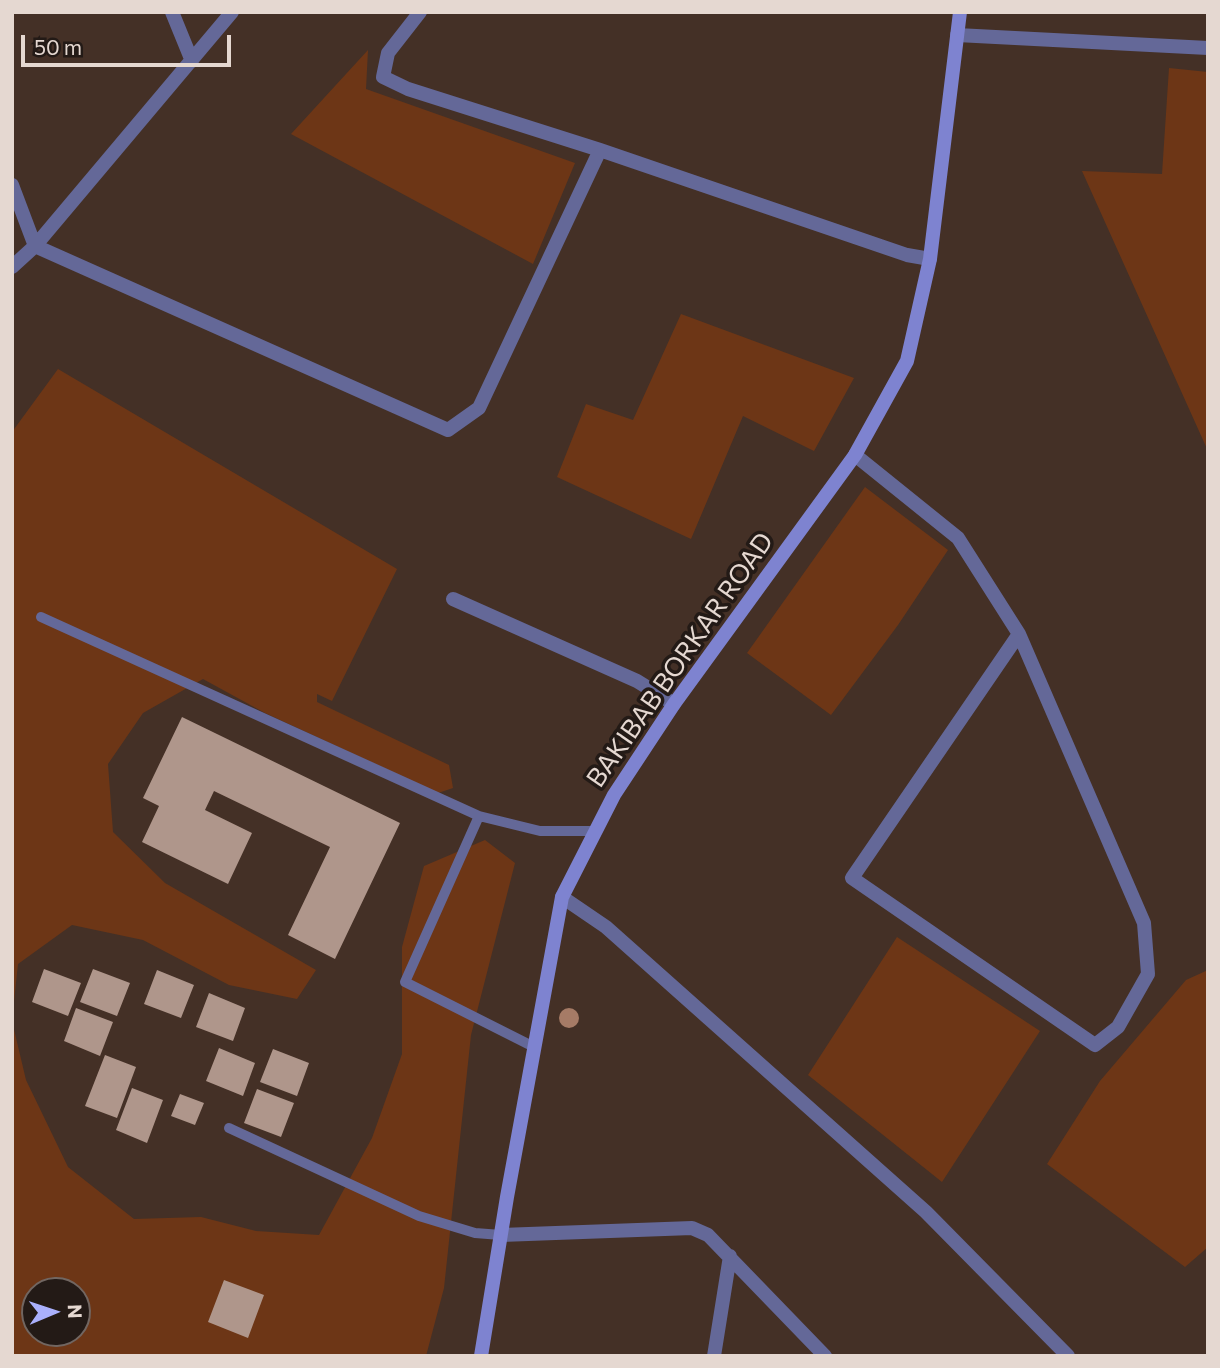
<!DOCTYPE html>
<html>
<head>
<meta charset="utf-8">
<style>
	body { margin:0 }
	#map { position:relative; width:1220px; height:1368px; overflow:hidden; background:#443026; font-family:Commissioner,sans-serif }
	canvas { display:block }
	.frame { position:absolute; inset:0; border:14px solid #e5d8d1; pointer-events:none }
	.north { position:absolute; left:21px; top:1277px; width:70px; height:70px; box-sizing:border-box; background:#231a16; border:2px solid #716661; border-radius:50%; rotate:88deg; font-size:19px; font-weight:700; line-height:28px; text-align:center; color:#e5d8d1 }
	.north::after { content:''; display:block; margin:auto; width:24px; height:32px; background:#aab0fc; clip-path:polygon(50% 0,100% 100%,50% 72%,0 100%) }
	.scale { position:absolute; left:21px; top:35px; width:210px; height:32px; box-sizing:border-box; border:4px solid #e5d8d1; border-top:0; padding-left:9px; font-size:21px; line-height:24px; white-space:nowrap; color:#e5d8d1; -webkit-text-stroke:5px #231a16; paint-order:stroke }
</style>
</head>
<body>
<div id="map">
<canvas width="1220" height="1368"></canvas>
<div class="frame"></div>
<div class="north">N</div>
<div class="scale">50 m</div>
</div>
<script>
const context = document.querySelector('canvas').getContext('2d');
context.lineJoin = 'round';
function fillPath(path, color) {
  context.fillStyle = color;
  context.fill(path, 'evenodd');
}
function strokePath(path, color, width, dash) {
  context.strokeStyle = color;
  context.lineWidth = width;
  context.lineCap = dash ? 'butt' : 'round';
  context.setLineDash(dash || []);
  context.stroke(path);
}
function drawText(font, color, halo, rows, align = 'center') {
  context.font = font + ' Commissioner,sans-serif';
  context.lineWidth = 7;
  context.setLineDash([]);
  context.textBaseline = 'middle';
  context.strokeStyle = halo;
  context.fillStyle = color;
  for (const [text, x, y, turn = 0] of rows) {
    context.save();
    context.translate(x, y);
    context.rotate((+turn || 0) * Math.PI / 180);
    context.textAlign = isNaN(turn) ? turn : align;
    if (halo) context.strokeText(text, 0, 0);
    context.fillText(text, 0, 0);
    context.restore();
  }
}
const green = new Path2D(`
	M368,50L366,89L575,163L533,264L291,134Z
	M1169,68L1208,72V451L1082,171L1162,174Z
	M681,314L854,378L814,451L743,416L691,539L557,477L586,404L633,420Z
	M58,369L397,569L332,701L317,694V702L449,765L453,788L438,793L265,713L203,679L143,713L108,764L113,832L165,883L316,970L297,999L229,985L143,940L72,925L18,964L12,1020V432Z
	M865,487L948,550L898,625L831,715L747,653Z
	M485,840L515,863L471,1035L444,1288L426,1356H12V1021L26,1080L68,1167L134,1219L201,1217L256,1231L319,1235L372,1138L402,1054V947L424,866ZM35,1291H77V1333H35Z
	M897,937L1040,1031L942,1182L808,1075Z
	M1208,970V1247L1185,1267L1047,1164L1100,1081L1186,980Z`);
const building = new Path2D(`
	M182,717L400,823L335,959L288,935L330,847L214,791L205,810L252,833L228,884L142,842L159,806L143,798Z
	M44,969L81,983L68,1016L32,1002Z
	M93,969L130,983L117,1016L80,1002Z
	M157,970L194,985L181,1018L144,1004Z
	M209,993L245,1008L233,1041L196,1027Z
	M76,1008L113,1022L100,1056L64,1041Z
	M219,1048L255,1063L243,1096L206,1081Z
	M273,1049L309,1063L297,1096L260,1082Z
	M105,1055L136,1067L117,1118L85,1106Z
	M132,1088L163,1100L147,1143L116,1130Z
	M257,1089L294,1103L281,1137L244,1123Z
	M180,1094L204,1103L195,1125L171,1116Z
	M224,1280L264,1295L248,1338L208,1322Z`);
const lane = new Path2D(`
	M41,617L479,816
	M534,1047L405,982L479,816L540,831H596
	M229,1128L419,1216L475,1233L501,1235`);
const street = new Path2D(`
	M172,12L192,61
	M420,12L388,53L383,77L408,89L600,150L907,255L930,259
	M957,35L1208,48
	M12,185L35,246L448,430L479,408L600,150
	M12,267L35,246L232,12
	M855,455L958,538L1019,634L1144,923L1148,974L1118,1027L1095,1045L852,878L1019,634
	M453,599L637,681L674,704
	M562,897L606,927L926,1212L1068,1356
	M501,1235L692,1228L708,1235L825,1356
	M714,1356L730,1256`);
const secondary = new Path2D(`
	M481,1356L507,1197L562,897L614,795L674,704L855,455L907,361L930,259L960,12`);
const trees = [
	[569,1018]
];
const streetNames = [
	["BAKIBAB BORKAR ROAD",680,660,-55]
];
fillPath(green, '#6d3616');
fillPath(building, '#af968b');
strokePath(lane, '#646898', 10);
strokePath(street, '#646898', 14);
strokePath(secondary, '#7e83d0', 14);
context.fillStyle = '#a67b66';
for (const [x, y] of trees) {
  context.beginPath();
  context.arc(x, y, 10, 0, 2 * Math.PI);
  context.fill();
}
drawText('26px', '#e5d8d1', '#231a16', streetNames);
</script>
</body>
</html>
